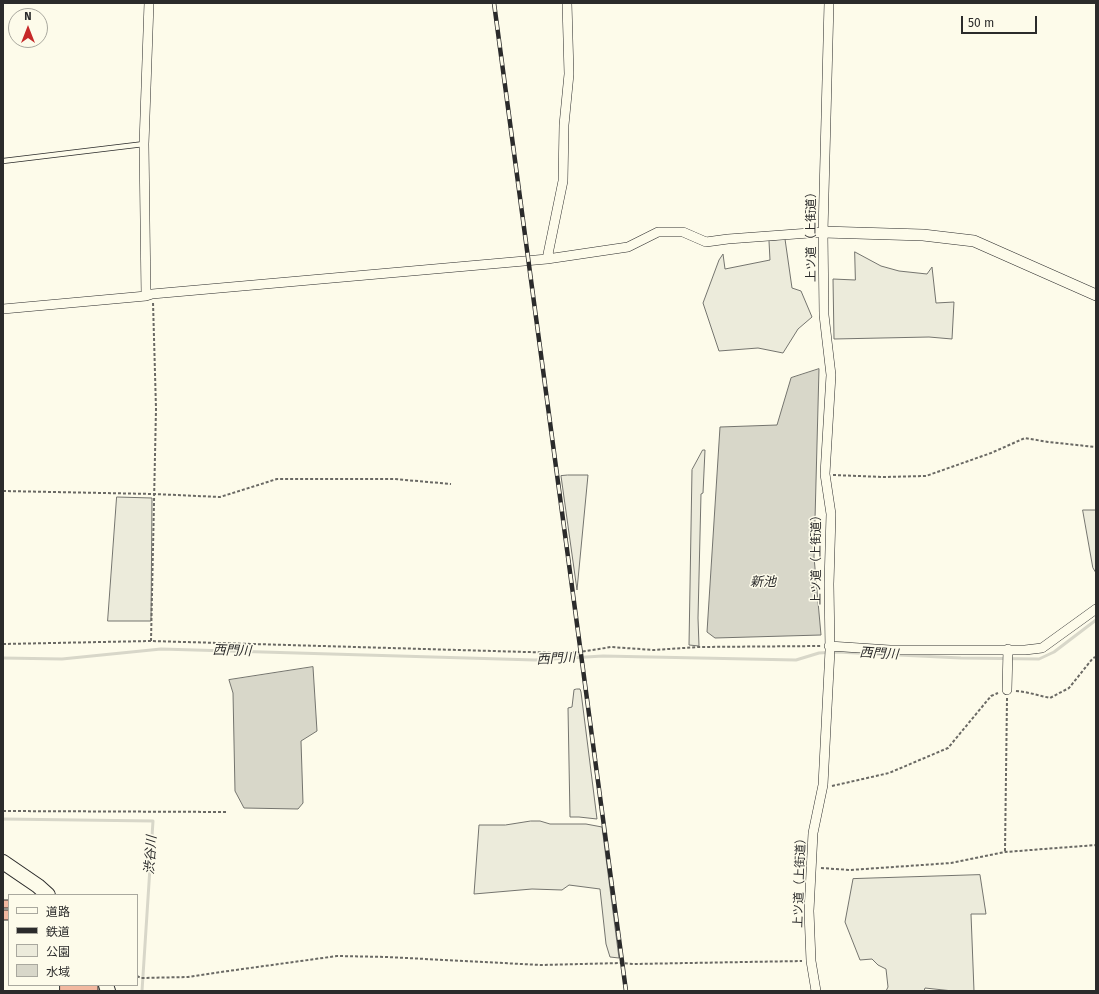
<!DOCTYPE html>
<html>
<head>
<meta charset="utf-8">
<style>
	body { margin:0 }
	#map { position:relative; width:1099px; height:994px; overflow:hidden; background:#fdfbea; font-family:"Fira Sans","Noto Sans JP",sans-serif }
	canvas { display:block }
	.frame { position:absolute; inset:0; border:4px solid #2b2b2b; pointer-events:none }
	.legend { position:absolute; left:8px; top:894px; width:130px; height:92px; box-sizing:border-box; background:#fdfbea; border:1px solid #a9a89e; margin:0; padding:5px 7px; list-style:none; font-size:12px; color:#2b2b2b }
	.legend li { display:flex; align-items:center; gap:8px; height:20px }
	.legend b { width:20px; border:1px solid #a9a89e }
	.north { position:absolute; left:8px; top:8px; width:40px; height:40px; box-sizing:border-box; background:#fdfbea; border:1px solid #a9a89e; border-radius:50%; rotate:0deg; font-size:11px; font-weight:700; line-height:16px; text-align:center; color:#2b2b2b }
	.north::after { content:''; display:block; margin:auto; width:14px; height:18px; background:#c62828; clip-path:polygon(50% 0,100% 100%,50% 72%,0 100%) }
	.scale { position:absolute; left:961px; top:16px; width:76px; height:18px; box-sizing:border-box; border:2px solid #2b2b2b; border-top:0; padding-left:5px; font-size:12px; line-height:14px; white-space:nowrap; color:#2b2b2b; -webkit-text-stroke:3px #fdfbea; paint-order:stroke }
</style>
</head>
<body>
<div id="map">
<canvas width="1099" height="994"></canvas>
<div class="frame"></div>
<ul class="legend">
<li><b style="height:5px;background:#fdfbea"></b>道路</li>
<li><b style="height:5px;background:#2b2b2b"></b>鉄道</li>
<li><b style="height:11px;background:#ecebdb"></b>公園</li>
<li><b style="height:11px;background:#d8d7c9"></b>水域</li>
</ul>
<div class="north">N</div>
<div class="scale">50 m</div>
</div>
<script>
const context = document.querySelector('canvas').getContext('2d');
context.lineJoin = 'round';
function fillPath(path, color) {
  context.fillStyle = color;
  context.fill(path, 'evenodd');
}
function strokePath(path, color, width, dash) {
  context.strokeStyle = color;
  context.lineWidth = width;
  context.lineCap = dash ? 'butt' : 'round';
  context.setLineDash(dash || []);
  context.stroke(path);
}
function drawText(font, color, halo, rows, align = 'center') {
  context.font = font + ' "Fira Sans","Noto Sans JP",sans-serif';
  context.lineWidth = 3;
  context.setLineDash([]);
  context.textBaseline = 'middle';
  context.strokeStyle = halo;
  context.fillStyle = color;
  for (const [text, x, y, turn = 0] of rows) {
    context.save();
    context.translate(x, y);
    context.rotate((+turn || 0) * Math.PI / 180);
    context.textAlign = isNaN(turn) ? turn : align;
    if (halo) context.strokeText(text, 0, 0);
    context.fillText(text, 0, 0);
    context.restore();
  }
}
const green = new Path2D(`
	M785,239L792,288L801,291L812,317L798,329L783,353L758,348L719,351L703,303L719,260L723,254L725,269L770,260L769,241Z
	M855,252L881,266L899,271L927,274L932,267L936,303L954,302L952,339L929,337L834,339L833,279L855,280Z
	M703,450H705L703,493L701,494L698,618L699,646L689,645L692,470Z
	M568,475H588L577,590L561,476Z
	M117,497L152,498L151,621H108Z
	M1083,510H1096V573L1093,568Z
	M577,689H580L581,692L597,819L579,817H570L568,708L572,707L574,690Z
	M531,821H540L550,824H586L602,827L619,958L610,957L606,944L600,889L569,885L562,890L532,889L474,894L479,825H505Z
	M980,875L986,914H971L974,991H953L925,988L924,991H886L888,987L886,969L878,965L872,959L860,960L845,922L853,879Z`);
const water = new Path2D(`
	M819,369L814,557L821,635L715,638L707,632L720,427L777,425L791,378Z
	M313,667L317,731L301,741L303,803L298,809L244,808L235,791L233,693L229,680Z`);
const stream = new Path2D(`
	M3,658L62,659L161,649L535,660L603,656L796,660L819,653L836,652L961,658L1039,659L1054,652L1096,620
	M3,819L153,821L142,991`);
const building = new Path2D(`
	M3,900H9V908H3Z
	M3,910H9V920H3Z
	M60,985H98V991H60Z`);
const path = new Path2D(`
	M833,475L883,477L926,476L991,453L1025,438L1048,442L1096,447
	M3,491L154,494L220,497L277,479H394L451,484
	M151,641L156,409L153,302
	M3,644L151,641L561,653L580,652L611,647L654,650L699,647L821,646
	M1016,691L1025,692L1050,698L1069,688L1093,658L1096,657
	M832,786L889,773L948,748L991,696L998,693
	M3,811L227,812
	M1005,851L1007,698
	M821,868L850,870L951,863L1005,852L1096,845
	M137,976L141,978L188,977L221,972L337,956L387,957L541,965L622,963L633,964L802,961`);
const service = new Path2D(`
	M3,161L144,144`);
const minor = new Path2D(`
	M547,259L563,181L564,125L569,74L567,3
	M146,296L144,144L149,3
	M3,309L146,296L152,294L547,259L628,247L658,232H683L706,242L728,239L823,232
	M829,646L890,650H1025L1042,648L1096,609
	M1007,690L1008,649
	M816,991L811,961L809,911L813,833L823,785L830,650L829,584L831,514L825,474L831,375L824,315L823,232L829,3`);
const tertiary = new Path2D(`
	M823,232L923,235L974,241L1096,295`);
const primary = new Path2D(`
	M3,862L38,886L48,895
	M106,985L108,991`);
const rail = new Path2D(`
	M494,3L626,991`);
const streetNames = [
	["上ツ道（上街道）",812,234,-90],
	["上ツ道（上街道）",817,557,-90],
	["上ツ道（上街道）",800,880,-88]
];
const waterNames = [
	["新池",763,582],
	["西門川",232,651,2],
	["西門川",879,654,3],
	["西門川",556,659,-3],
	["渋谷川",151,855,-86]
];
fillPath(green, '#ecebdb');
strokePath(green, '#74746e', 1);
fillPath(water, '#d8d7c9');
strokePath(water, '#74746e', 1);
strokePath(stream, '#d8d7c9', 3);
fillPath(building, '#f2b8a0');
strokePath(building, '#2b2b2b', 1);
strokePath(service, '#2b2b2b', 6);
strokePath(minor, '#2b2b2b', 10);
strokePath(tertiary, '#2b2b2b', 12);
strokePath(primary, '#2b2b2b', 16);
strokePath(path, '#6a6964', 2, [3, 2]);
strokePath(service, '#fdfbea', 4.5);
strokePath(minor, '#fdfbea', 9);
strokePath(tertiary, '#fdfbea', 11);
strokePath(primary, '#fdfbea', 14);
strokePath(rail, '#2b2b2b', 4.5);
strokePath(rail, '#fdfbea', 3, [9]);
drawText('12px', '#2b2b2b', '#fdfbea', streetNames);
drawText('italic 13px', '#2b2b2b', '#fdfbea', waterNames);
</script>
</body>
</html>
